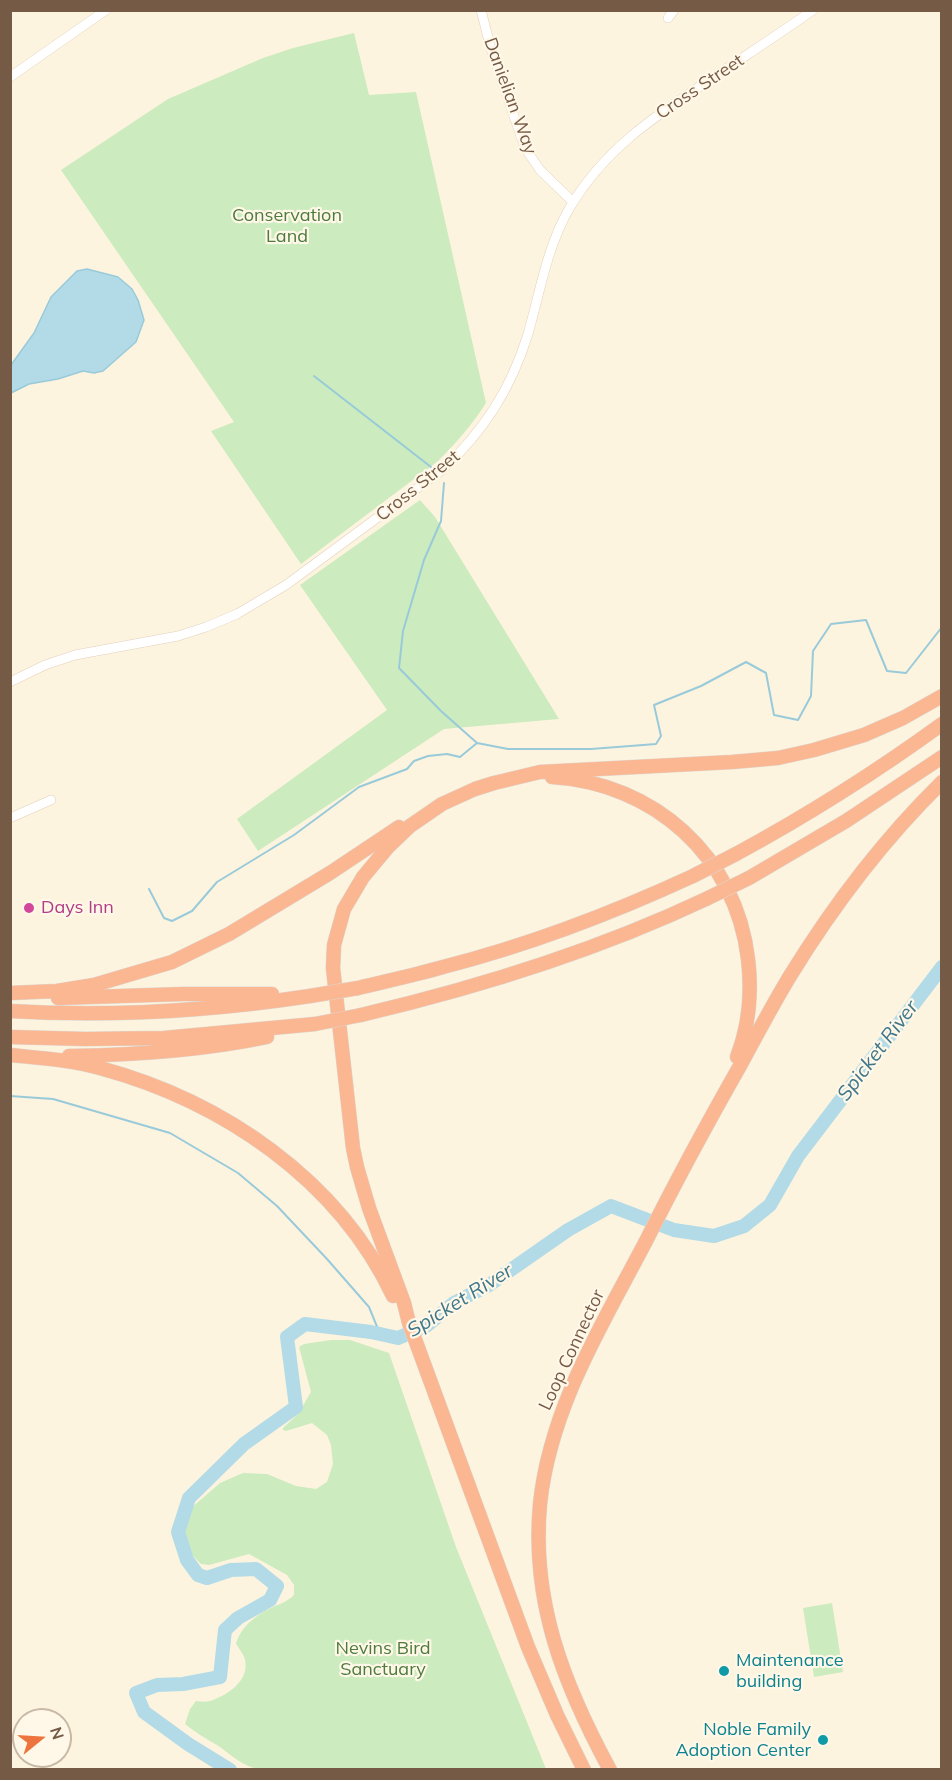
<!DOCTYPE html>
<html>
<head>
<meta charset="utf-8">
<style>
	body { margin:0 }
	#map { position:relative; width:952px; height:1780px; overflow:hidden; background:#fdf4df; font-family:Mulish,sans-serif }
	canvas { display:block }
	.frame { position:absolute; inset:0; border:12px solid #755b46; pointer-events:none }
	.north { position:absolute; left:12px; top:1708px; width:60px; height:60px; box-sizing:border-box; background:#fff7e7; border:2px solid #c8b9a7; border-radius:50%; rotate:72deg; font-size:16px; font-weight:700; line-height:24px; text-align:center; color:#755b46 }
	.north::after { content:''; display:block; margin:auto; width:21px; height:27px; background:#ee743d; clip-path:polygon(50% 0,100% 100%,50% 72%,0 100%) }
</style>
</head>
<body>
<div id="map">
<canvas width="952" height="1780"></canvas>
<div class="frame"></div>
<div class="north">N</div>
</div>
<script>
const context = document.querySelector('canvas').getContext('2d');
context.lineJoin = 'round';
function fillPath(path, color) {
  context.fillStyle = color;
  context.fill(path, 'evenodd');
}
function strokePath(path, color, width, dash) {
  context.strokeStyle = color;
  context.lineWidth = width;
  context.lineCap = dash ? 'butt' : 'round';
  context.setLineDash(dash || []);
  context.stroke(path);
}
function drawText(font, color, halo, rows, align = 'center') {
  context.font = font + ' Mulish,sans-serif';
  context.lineWidth = 4.5;
  context.setLineDash([]);
  context.textBaseline = 'middle';
  context.strokeStyle = halo;
  context.fillStyle = color;
  for (const [text, x, y, turn = 0] of rows) {
    context.save();
    context.translate(x, y);
    context.rotate((+turn || 0) * Math.PI / 180);
    context.textAlign = isNaN(turn) ? turn : align;
    if (halo) context.strokeText(text, 0, 0);
    context.fillText(text, 0, 0);
    context.restore();
  }
}
const green = new Path2D(`
	M354,33L369,95L416,92L486,403C472,425 456,443 438,461L301,564L211,431L234,422L61,170L168,99L263,58L293,48Z
	M420,500L435,517L559,719L444,729L258,851L237,819L387,710L300,585Z
	M331,1340H350L389,1353L456,1547L546,1769H258C240,1765 232,1755 217,1745C205,1738 195,1732 185,1724L190,1709L196,1701C201,1702 206,1702 210,1701C227,1696 250,1680 245,1660C244,1654 238,1648 236,1643C241,1628 254,1616 269,1609C278,1604 286,1603 294,1595V1585L287,1575L249,1554L209,1565L201,1564L191,1554L185,1538V1523L190,1509L220,1483L243,1473L267,1474L296,1486L316,1489L327,1482L333,1464L331,1445L327,1435L312,1423L286,1431L283,1430V1428L298,1414L311,1392L299,1347L304,1344Z
	M832,1603L843,1672L814,1677L803,1608Z`);
const water = new Path2D(`
	M87,269L118,277L132,289L138,300L144,320L136,342L103,371L94,373L83,371L58,379L29,384L11,393V365L34,333L51,297L77,271Z`);
const stream = new Path2D(`
	M314,376L431,467
	M444,483L441,521L424,560L403,631L399,668L441,711L477,743L508,749H591L656,744L661,736L654,705L701,686L746,662L766,673L774,715L798,720L811,696L813,651L831,624L866,620L887,671L906,673L942,627
	M149,889L164,918L172,921L192,911L217,882L294,835L359,787L407,769L414,761L428,756L447,754L460,757L477,743
	M10,1096L53,1099L170,1133L238,1173L277,1206L327,1259L369,1307L380,1334`);
const river = new Path2D(`
	M230,1770L188,1744L144,1712L136,1693L157,1685L183,1684L220,1677L225,1630L238,1618L270,1600L277,1586L256,1569L231,1570L207,1578L198,1575L187,1560L178,1532L189,1498L244,1444L296,1407L287,1337L305,1324L371,1332L398,1338L426,1326L454,1303L489,1285L568,1230L611,1206L674,1230L714,1236L744,1226L770,1205L798,1156L942,967`);
const minor = new Path2D(`
	M481,10L491,49L525,148L540,170L573,202
	M668,18L674,10
	M10,77L106,10
	M10,682L45,665L75,655L178,636L206,627L237,614L286,585L442,470C484,431 511,389 528,334C540,292 547,247 569,209C604,149 655,116 711,79C745,56 779,34 813,10
	M10,818L51,800`);
const highway = new Path2D(`
	M552,777C654,783 736,856 748,959C752,992 749,1026 737,1057
	M736,854C808,815 876,772 942,724
	M749,878L846,821L942,757
	M358,988C387,981 415,975 443,967C529,945 613,913 693,876
	M10,993L57,991L94,985L172,962L229,934L330,873L399,827
	M58,998L184,994H272
	M10,1011C111,1017 211,1011 310,996
	M361,1015C480,987 596,951 706,899
	M10,1037L85,1039L164,1038L315,1024
	M10,1055C40,1058 72,1060 100,1068C222,1101 338,1179 393,1296
	M69,1056C135,1055 201,1051 267,1037
	M584,1770L557,1715L528,1647L409,1323L404,1303L369,1208L357,1167L353,1148L333,968L334,945L344,909L363,877L388,847L410,826L442,804L475,789L494,783L540,772L732,762L778,758L814,750L864,735L903,718L942,696
	M610,1770C564,1685 531,1602 540,1504C550,1408 602,1325 646,1241C676,1181 708,1122 741,1064C757,1034 773,1004 790,976C833,906 883,840 942,782`);
const highwayBridge = new Path2D(`
	M693,876L736,854
	M706,899L749,878
	M310,996L358,988
	M315,1024L361,1015`);
const markers = [
	[29,908,6,"#d1479c"],
	[724,1671,6,"#0f9aa8"],
	[823,1740,6,"#0f9aa8"]
];
const streetNames = [
	["Cross Street",700,87,-34],
	["Danielian Way",510,96,70],
	["Cross Street",418,486,-39],
	["Loop Connector",572,1350,-65]
];
const parkNames = [
	["Conservation",287,216],
	["Land",287,237],
	["Nevins Bird",383,1649],
	["Sanctuary",383,1670]
];
const hotelNames = [
	["Days Inn",41,908]
];
const cultureNames = [
	["Maintenance",736,1661],
	["building",736,1682],
	["Noble Family",811,1730,"right"],
	["Adoption Center",811,1751,"right"]
];
const waterNames = [
	["Spicket River",878,1051,-53],
	["Spicket River",460,1301,-32]
];
fillPath(green, '#ccebbe');
fillPath(water, '#b3dbe7');
strokePath(water, '#99cada', 1.5);
strokePath(stream, '#99cada', 2);
strokePath(river, '#b3dbe7', 14);
strokePath(minor, '#e2d0bb', 10);
strokePath(highway, '#ded8d3', 15);
strokePath(minor, '#fff', 9);
strokePath(highway, '#fbb792', 14);
strokePath(highwayBridge, '#ded8d3', 15, []);
strokePath(highwayBridge, '#fbb792', 14);
for (const [x, y, r, color] of markers) {
  const dot = new Path2D();
  dot.arc(x, y, r, 0, 2 * Math.PI);
  context.fillStyle = color;
  context.fill(dot);
  strokePath(dot, '#fff7e7', 2);
}
drawText('18px', '#755b46', '#fff7e7', streetNames);
drawText('18px', '#4b7b3d', '#fff7e7', parkNames);
drawText('18px', '#b23c85', '#fff7e7', hotelNames, 'left');
drawText('18px', '#0d838f', '#fff7e7', cultureNames, 'left');
drawText('italic 20px', '#3f778a', '#fff7e7', waterNames);
</script>
</body>
</html>
